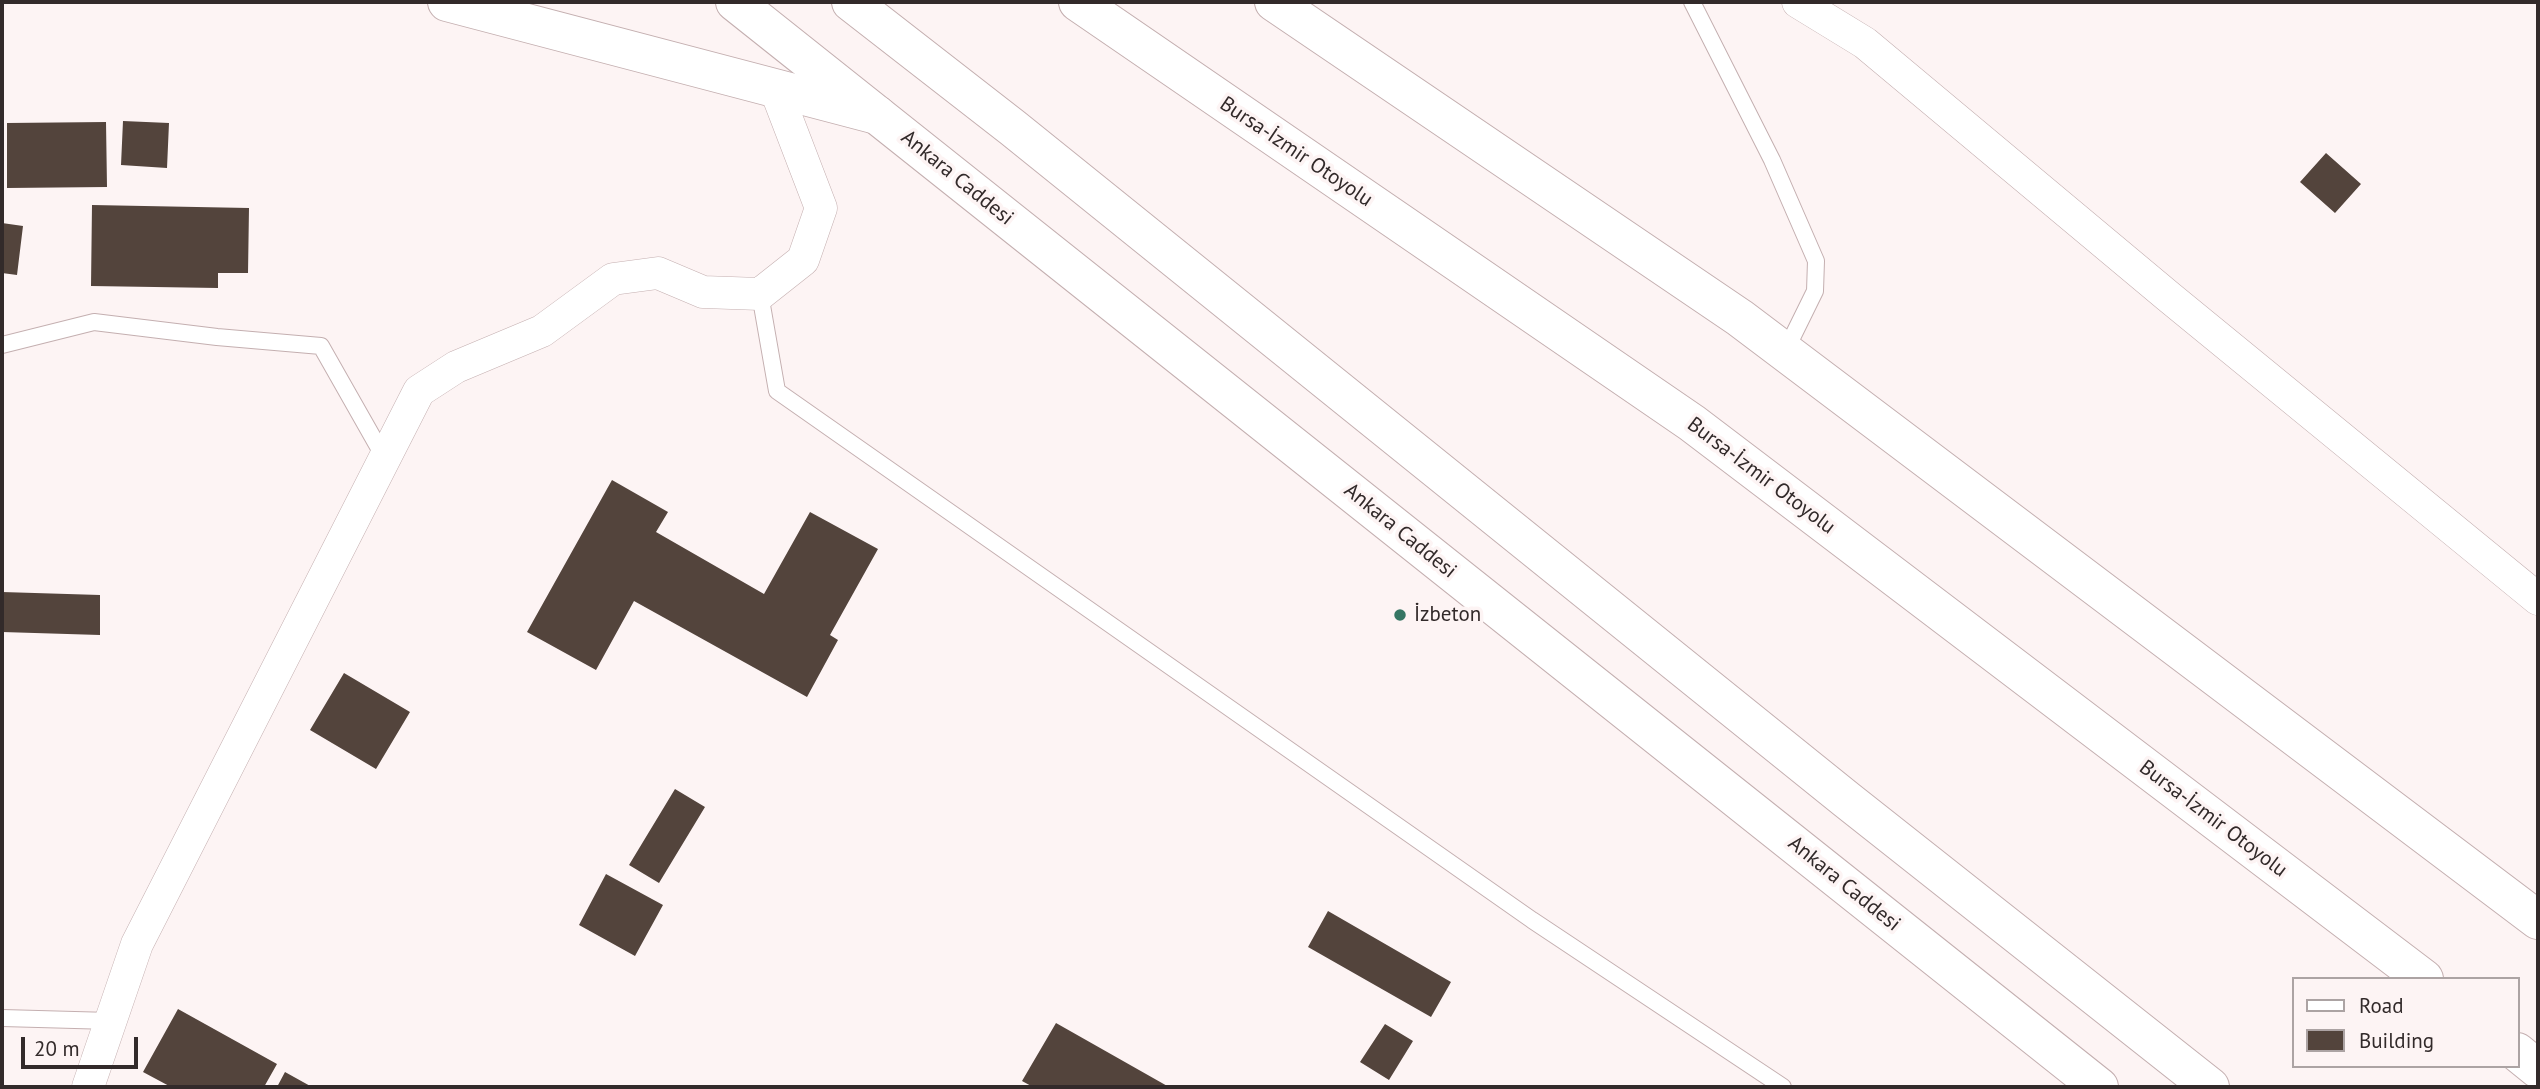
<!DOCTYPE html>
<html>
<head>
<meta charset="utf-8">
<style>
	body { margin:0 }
	#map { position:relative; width:2540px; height:1089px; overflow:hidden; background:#fdf4f4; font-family:"PT Sans",sans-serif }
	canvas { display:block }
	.frame { position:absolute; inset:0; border:4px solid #322a2a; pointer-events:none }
	.legend { position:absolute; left:2292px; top:977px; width:228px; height:91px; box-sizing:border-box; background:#fdf4f4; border:2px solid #aca3a3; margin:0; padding:9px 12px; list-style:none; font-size:21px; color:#322a2a }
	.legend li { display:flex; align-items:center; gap:14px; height:35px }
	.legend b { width:35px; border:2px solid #aca3a3 }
	.scale { position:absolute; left:21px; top:1037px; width:117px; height:32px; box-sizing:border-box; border:4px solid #322a2a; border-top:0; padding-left:9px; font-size:21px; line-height:24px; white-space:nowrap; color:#322a2a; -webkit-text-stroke:5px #fdf4f4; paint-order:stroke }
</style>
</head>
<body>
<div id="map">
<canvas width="2540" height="1089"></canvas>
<div class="frame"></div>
<ul class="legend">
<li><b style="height:9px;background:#fff"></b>Road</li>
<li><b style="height:19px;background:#53443c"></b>Building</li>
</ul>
<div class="scale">20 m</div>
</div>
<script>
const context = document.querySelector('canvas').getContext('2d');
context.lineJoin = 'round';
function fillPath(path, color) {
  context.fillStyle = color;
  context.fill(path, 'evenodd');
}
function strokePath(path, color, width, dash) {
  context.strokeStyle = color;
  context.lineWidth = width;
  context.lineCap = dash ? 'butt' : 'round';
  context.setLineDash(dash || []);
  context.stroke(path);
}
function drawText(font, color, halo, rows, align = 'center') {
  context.font = font + ' "PT Sans",sans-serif';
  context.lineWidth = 7;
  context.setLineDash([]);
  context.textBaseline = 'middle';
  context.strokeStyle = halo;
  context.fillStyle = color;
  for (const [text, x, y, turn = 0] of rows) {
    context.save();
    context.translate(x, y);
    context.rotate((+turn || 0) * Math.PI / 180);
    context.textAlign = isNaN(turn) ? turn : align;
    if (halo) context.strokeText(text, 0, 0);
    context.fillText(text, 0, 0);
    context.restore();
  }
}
const building = new Path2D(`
	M123,121L169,123L167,168L121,165Z
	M106,122L107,187L7,188V123Z
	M2326,153L2361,184L2335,213L2300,182Z
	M92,205L249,208L248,273H218V288L91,286Z
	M2,223L23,226L17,275L2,273Z
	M612,480L668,512L656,532L764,594L810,512L878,549L830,635L838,640L807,697L634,601L596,670L527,632Z
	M2,592L100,595V635L2,632Z
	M344,673L410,712L376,769L310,730Z
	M675,789L705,807L659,883L629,865Z
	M606,874L663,905L635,956L579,925Z
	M1328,911L1451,982L1431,1017L1308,947Z
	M178,1009L277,1064L264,1087H171L143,1072Z
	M1056,1023L1169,1087H1033L1022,1081Z
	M1385,1024L1413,1041L1389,1080L1360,1062Z
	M285,1072L312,1087H277Z`);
const service = new Path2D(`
	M1692,2L1772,160L1816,261L1815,291L1785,352
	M760,294L777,391L1532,920L1783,1087
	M2,345L94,322L217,337L321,346L384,457
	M2,1018L111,1021`);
const minor = new Path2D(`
	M1798,2L1865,43L2169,297L2538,599
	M88,1087L137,944L419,391L456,367L542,331L613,279L658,273L703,292L760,294L803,260L821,208L775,88`);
const secondary = new Path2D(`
	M447,2L877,115`);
const trunk = new Path2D(`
	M735,2L2099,1087
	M851,2L1013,128L1847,800L2210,1087`);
const motorway = new Path2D(`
	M1078,2L1692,423L2424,979
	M1274,2L1740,318L2538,920
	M2517,1052L2538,1069`);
const markers = [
	[1400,615,7,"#367664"]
];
const streetNames = [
	["Bursa-İzmir Otoyolu",1296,152,34],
	["Ankara Caddesi",957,178,39],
	["Bursa-İzmir Otoyolu",1761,476,37],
	["Ankara Caddesi",1400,531,39],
	["Bursa-İzmir Otoyolu",2213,819,37],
	["Ankara Caddesi",1844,884,39]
];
const poiNames = [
	["İzbeton",1414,615]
];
fillPath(building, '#53443c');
strokePath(service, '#c4afb0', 18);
strokePath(minor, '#c4afb0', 33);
strokePath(secondary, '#c4afb0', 40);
strokePath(trunk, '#c4afb0', 40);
strokePath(motorway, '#c4afb0', 40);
strokePath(service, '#fff', 16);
strokePath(minor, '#fff', 32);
strokePath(secondary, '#fff', 38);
strokePath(trunk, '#fff', 38);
strokePath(motorway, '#fff', 38);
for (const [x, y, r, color] of markers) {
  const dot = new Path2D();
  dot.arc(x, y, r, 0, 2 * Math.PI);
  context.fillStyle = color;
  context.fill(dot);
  strokePath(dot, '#fdf4f4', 2.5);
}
drawText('21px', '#322a2a', '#fdf4f4', streetNames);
drawText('21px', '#322a2a', '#fdf4f4', poiNames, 'left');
</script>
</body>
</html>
